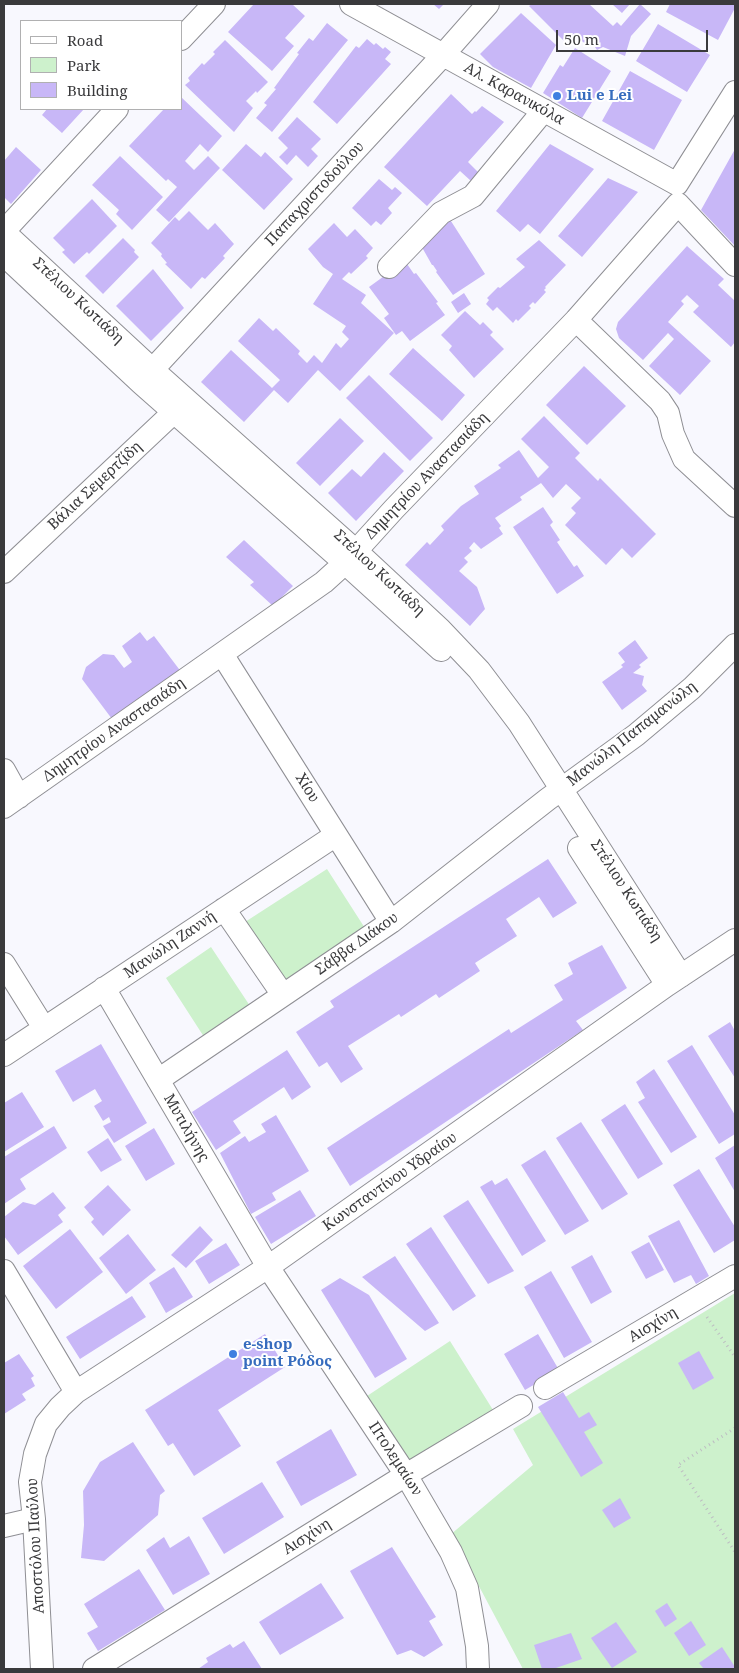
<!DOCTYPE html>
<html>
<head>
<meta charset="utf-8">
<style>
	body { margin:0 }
	#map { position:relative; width:739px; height:1673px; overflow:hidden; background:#f8f8fe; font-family:"Noto Serif",serif }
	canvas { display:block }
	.frame { position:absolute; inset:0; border:5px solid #3a3a3c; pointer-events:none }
	.legend { position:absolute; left:20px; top:20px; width:162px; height:90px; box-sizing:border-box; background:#fff; border:1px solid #b0b0b1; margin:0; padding:6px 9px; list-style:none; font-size:15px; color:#3a3a3c }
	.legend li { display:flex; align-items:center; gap:10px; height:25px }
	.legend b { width:25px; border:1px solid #b0b0b1 }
	.scale { position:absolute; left:556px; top:30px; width:152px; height:22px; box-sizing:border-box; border:2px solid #3a3a3c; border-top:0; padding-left:6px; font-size:15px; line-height:18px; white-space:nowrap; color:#3a3a3c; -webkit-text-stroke:4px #fff; paint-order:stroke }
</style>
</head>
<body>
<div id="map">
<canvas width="739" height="1673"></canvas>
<div class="frame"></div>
<ul class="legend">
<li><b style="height:6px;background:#fff"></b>Road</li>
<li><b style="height:14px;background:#cdf1cc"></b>Park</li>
<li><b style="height:14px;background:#c8b7f7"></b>Building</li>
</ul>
<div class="scale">50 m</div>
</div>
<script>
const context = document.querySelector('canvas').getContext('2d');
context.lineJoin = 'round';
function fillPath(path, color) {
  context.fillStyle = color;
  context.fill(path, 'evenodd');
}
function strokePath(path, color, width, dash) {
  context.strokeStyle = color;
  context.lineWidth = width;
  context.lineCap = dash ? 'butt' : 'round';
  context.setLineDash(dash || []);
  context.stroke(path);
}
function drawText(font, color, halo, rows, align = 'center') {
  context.font = font + ' "Noto Serif",serif';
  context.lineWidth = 4;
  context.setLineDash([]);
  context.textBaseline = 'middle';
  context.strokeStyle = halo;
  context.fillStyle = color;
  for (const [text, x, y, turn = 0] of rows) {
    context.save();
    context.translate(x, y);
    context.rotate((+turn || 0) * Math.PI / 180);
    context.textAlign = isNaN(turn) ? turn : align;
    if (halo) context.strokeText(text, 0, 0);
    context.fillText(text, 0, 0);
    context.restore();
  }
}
const green = new Path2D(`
	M327,869L370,936L289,989L245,922Z
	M211,947L252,1009L206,1040L166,978Z
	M735,1293V1669H523L481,1590L450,1535L533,1465L513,1429Z
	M450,1341L493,1410L405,1467L367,1396Z`);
const building = new Path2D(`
	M254,4H292L305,16L285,38L294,46L272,71L228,32Z
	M433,4H444L439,9Z
	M532,4H589L613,26L617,22L621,26L640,4L651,14L631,36L625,56L603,47L597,50L591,41L586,45L577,36L568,45L529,6Z
	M612,4H630L622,13Z
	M670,4H735V8L718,40L666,12Z
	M521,13L556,45L531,88L493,67L480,54Z
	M327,23L348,40L272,132L256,118L267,105L264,103L276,89L274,88L299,54L297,53L309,38L313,41Z
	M658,24L710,55L687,92L636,61Z
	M367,39L374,45L376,43L383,49L385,47L391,52L385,59L391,64L337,124L313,102L356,46L359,48Z
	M225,40L268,82L257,93L256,91L246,101L253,108L234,132L185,85L190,81L188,78L202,63L204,65L215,54L213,52Z
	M575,48L611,71L582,118L543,93L560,65L563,67Z
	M630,71L682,100L654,150L602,121Z
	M451,94L472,114L475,111L476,112L482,106L504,122L468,162L479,173L471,181L460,171L427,206L384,167Z
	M181,97L222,136L208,152L200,144L185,161L194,170L208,156L220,168L169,222L156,210L177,187L168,179L166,181L129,146L164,109H181Z
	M47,109H84L62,133L42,115Z
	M297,117L321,139L311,149L318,156L308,167L296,155L287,165L279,157L288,148L278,138Z
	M246,144L261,157L265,152L293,179L264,210L222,170Z
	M550,144L594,169L540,234L528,224L520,232L496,211Z
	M16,147L41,170L11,204L4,197V161Z
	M735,149V246L701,210Z
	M120,156L163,197L132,230L116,214L119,210L92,185Z
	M608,178L638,192L582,257L558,236Z
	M379,179L392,190L395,187L402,193L388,208L392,213L381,225L376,221L371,226L352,208Z
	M92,199L117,226L89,254L87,252L74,264L62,252L65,250L53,238Z
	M189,211L208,230L215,223L234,244L223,256L225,258L205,279L202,277L191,289L165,264L167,263L161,256L162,254L151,243L175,217L179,221Z
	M449,218L485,274L453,295L436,272L437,271L433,265H432L419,242Z
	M334,223L347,237L355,229L373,248L366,256L368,258L351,274L349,272L342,279L366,295L361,303L394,333L340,391L318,370L288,403L274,390L244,422L201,382L231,350L272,388L280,380L238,341L259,318L273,331L276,328L300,351L298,354L307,363L314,355L322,363L336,343L341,348L349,339L342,332L346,326L313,304L333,274L323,267L308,249Z
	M123,238L135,250L134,252L139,257L103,294L85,276Z
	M539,240L566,265L545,287L546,288L544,290L546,292L535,304L533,302L529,306L531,308L518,321L516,319L513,323L497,307L493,311L486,304L489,300L487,298L498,287L500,288L525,267L516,259Z
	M687,246L724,279L718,285L735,301V342L731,347L693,312L699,306L687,295L681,301L684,304L668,322L711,361L680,395L649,366L674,339L668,333L643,360L619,338L616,329L618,322Z
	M405,261L414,274L416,273L438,302L436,303L445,315L410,341L402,331L396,335L384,318L389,314L369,287Z
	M153,269L184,308L151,341L116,306Z
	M464,293L471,304L458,313L451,302Z
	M465,311L480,325L483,322L493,332L490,335L504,349L474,378L449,350L452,346L441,335Z
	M413,348L465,395L442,421L389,374Z
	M584,366L626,406L587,445L546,405Z
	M369,375L433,438L410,461L346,398Z
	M544,416L580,453L575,458L598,481L600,478L656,534L632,558L622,548L606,565L565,525L576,513L571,508L581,498L566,484L553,498L541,483L520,497L522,500L495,518L501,526L499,528L503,534L481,549L474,542L469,548L472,551L464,558L468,562L459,571L477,587L485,609L470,626L405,565L427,542L430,545L444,530L441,526L461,506L479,494L474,486L501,468L498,465L519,450L538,478L549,467L521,439Z
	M340,418L364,441L320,486L296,463Z
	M384,452L404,471L356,521L328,493L352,469L361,477Z
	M543,507L553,522L550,525L560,540L557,542L574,567L577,565L584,576L557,594L513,527Z
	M244,540L293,586L273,606L250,585L254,582L226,557Z
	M140,632L147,641L154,636L182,673L112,719L82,679L86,667L103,654L114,655L124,668L132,662L122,646Z
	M635,640L648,658L639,665L641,667L633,673L644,676L642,685L647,691L622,710L602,682L623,667L621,665L625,662L618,653Z
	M548,859L577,903L553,918L539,897L506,919L517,936L475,963L480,971L439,998L436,994L401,1017L399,1014L348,1046L363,1069L341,1083L327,1062L319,1067L296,1032L334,1007L330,1001Z
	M602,945L627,988L576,1021L583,1030L350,1186L327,1148L509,1029L511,1033L563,1000L554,985L573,974L568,963Z
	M730,1022L735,1031V1078L708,1036Z
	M101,1044L147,1123L114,1143L103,1126L111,1122L109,1117L103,1121L94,1106L102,1101L95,1089L73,1102L55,1071Z
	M692,1045L735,1115V1134L719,1144L667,1061Z
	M287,1050L311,1087L292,1100L284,1087L233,1121L241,1133L216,1150L192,1112Z
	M654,1069L697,1137L671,1153L638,1102L645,1098L636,1082Z
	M22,1092L44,1127L4,1152V1103Z
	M625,1104L663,1164L638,1179L601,1120Z
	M276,1115L309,1171L272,1193L276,1200L251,1214L220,1153L245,1136L249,1142L266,1132L261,1124Z
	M581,1122L628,1194L602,1210L556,1138Z
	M54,1126L67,1148L20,1179L26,1189L4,1204V1157Z
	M154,1128L175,1164L146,1181L125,1146Z
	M108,1138L122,1160L101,1172L87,1152Z
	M735,1145V1192L715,1158Z
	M545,1150L589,1221L565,1235L521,1165Z
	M699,1169L735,1227V1240L714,1253L673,1185Z
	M507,1178L546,1241L522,1256L480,1187L492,1180L495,1185Z
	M108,1185L131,1210L103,1236L91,1222L94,1219L84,1207Z
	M300,1190L316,1216L271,1244L255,1217Z
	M53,1192L66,1208L58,1215L63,1222L18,1255L4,1236V1217L23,1202L35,1205Z
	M468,1200L514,1271L488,1284L443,1216Z
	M679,1220L709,1276L696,1284L691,1275L674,1283L648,1236Z
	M200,1226L213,1240L186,1268L171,1255Z
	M431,1227L476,1296L453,1311L406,1244Z
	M70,1229L103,1272L56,1309L23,1266Z
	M128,1234L156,1270L126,1294L99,1258Z
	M649,1242L664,1270L646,1279L631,1252Z
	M226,1243L240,1265L209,1284L195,1261Z
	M592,1255L612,1292L591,1304L571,1267Z
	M395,1256L439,1323L425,1331L362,1277Z
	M174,1267L193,1297L166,1313L149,1283Z
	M551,1271L592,1342L564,1358L524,1287Z
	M340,1278L369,1295L407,1359L375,1378L321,1290Z
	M132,1296L146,1317L80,1359L66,1337Z
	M265,1334L285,1367L218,1410L241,1446L194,1476L173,1443L168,1446L145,1410Z
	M538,1334L559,1370L525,1390L504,1354Z
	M699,1351L714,1378L693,1390L678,1363Z
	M19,1354L34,1376L31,1378L35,1386L22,1394L26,1400L4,1414V1363Z
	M563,1392L579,1418L589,1412L597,1425L584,1432L603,1463L581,1477L538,1407Z
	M331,1429L357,1475L301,1506L276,1462Z
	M133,1442L165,1491L160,1495L158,1515L104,1561L81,1558L84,1525L83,1491L100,1462Z
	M262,1482L284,1517L224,1554L202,1518Z
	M620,1498L631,1518L614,1528L602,1510Z
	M189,1536L210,1574L173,1595L146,1550L164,1537L170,1548Z
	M392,1547L436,1617L429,1621L443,1645L424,1657L411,1650L397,1655L350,1571Z
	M139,1569L165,1610L98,1651L87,1633L98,1627L84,1604Z
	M321,1583L344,1618L280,1655L259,1622Z
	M667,1603L677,1619L665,1627L655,1611Z
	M691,1621L706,1645L689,1656L674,1633Z
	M616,1622L637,1652L612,1668L591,1638Z
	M571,1633L582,1659L553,1669H542L534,1645Z
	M244,1641L262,1669H198L208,1662L206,1658L230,1644L233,1648Z
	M722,1647L735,1667V1669H704L699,1663Z`);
const path = new Path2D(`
	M707,1317L735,1357
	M735,1428L678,1465L735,1552`);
const minor = new Path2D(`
	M351,4L677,184
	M181,39L214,4
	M677,184L735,92
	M678,204L735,265
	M4,231L117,109
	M4,232L153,370L356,551L440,629L479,670L519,723L681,976
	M4,255L141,383L345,563L441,650
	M389,267L441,213L473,196L544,110
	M576,320L660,401L668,413L673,434L684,459L735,506
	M142,381L443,55L488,4
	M4,572L174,412L184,400
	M222,654L391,922
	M4,770L19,797
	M4,807L324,582L345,563L394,509L576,320L678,204
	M579,848L667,985
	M224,909L283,995
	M4,964L44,1028
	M104,988L268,1267L406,1475L451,1552L467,1588L477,1646L478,1669
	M4,1055L336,835
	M158,1080L391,922L548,799L636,735L692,688L735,645
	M4,1271L76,1392
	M545,1388L735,1276
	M4,1526L34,1519
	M42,1669L34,1519L30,1482L35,1454L46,1424L60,1407L76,1392L268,1267L667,985L735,940
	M94,1669L406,1475L521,1406`);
const markers = [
	[557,96,5,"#3f7fe0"],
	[233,1354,5,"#3f7fe0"]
];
const streetNames = [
	["Αλ. Καρανικόλα",514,94,29],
	["Παπαχριστοδούλου",315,194,-47],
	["Στέλιου Κωτιάδη",78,301,43],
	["Δημητρίου Αναστασιάδη",427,476,-46],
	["Βάλια Σεμερτζίδη",95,486,-43],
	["Στέλιου Κωτιάδη",379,573,43],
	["Δημητρίου Αναστασιάδη",114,730,-35],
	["Μανώλη Παπαμανώλη",632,734,-38],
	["Χίου",307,788,58],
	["Στέλιου Κωτιάδη",626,891,57],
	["Σάββα Διάκου",357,944,-35],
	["Μανώλη Ζαννή",170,945,-34],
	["Μυτιλήνης",186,1128,60],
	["Κωνσταντίνου Υδραίου",390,1182,-35],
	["Αισχίνη",653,1325,-31],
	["Πτολεμαίων",395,1459,57],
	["Αισχίνη",307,1537,-32],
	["Αποστόλου Παύλου",36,1546,-93]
];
const shopNames = [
	["Lui e Lei",567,96],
	["e-shop",243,1345],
	["point Ρόδος",243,1362]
];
fillPath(green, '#cdf1cc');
fillPath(building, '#c8b7f7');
strokePath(minor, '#8f8f94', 24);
strokePath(path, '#bdbdc2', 3, [1, 4]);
strokePath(minor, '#fff', 22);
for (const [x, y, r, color] of markers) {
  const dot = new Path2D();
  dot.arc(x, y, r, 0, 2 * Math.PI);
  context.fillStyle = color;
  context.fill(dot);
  strokePath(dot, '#fff', 2);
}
drawText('15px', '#3a3a3c', '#fff', streetNames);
drawText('bold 15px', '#366cbe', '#fff', shopNames, 'left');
</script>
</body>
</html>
